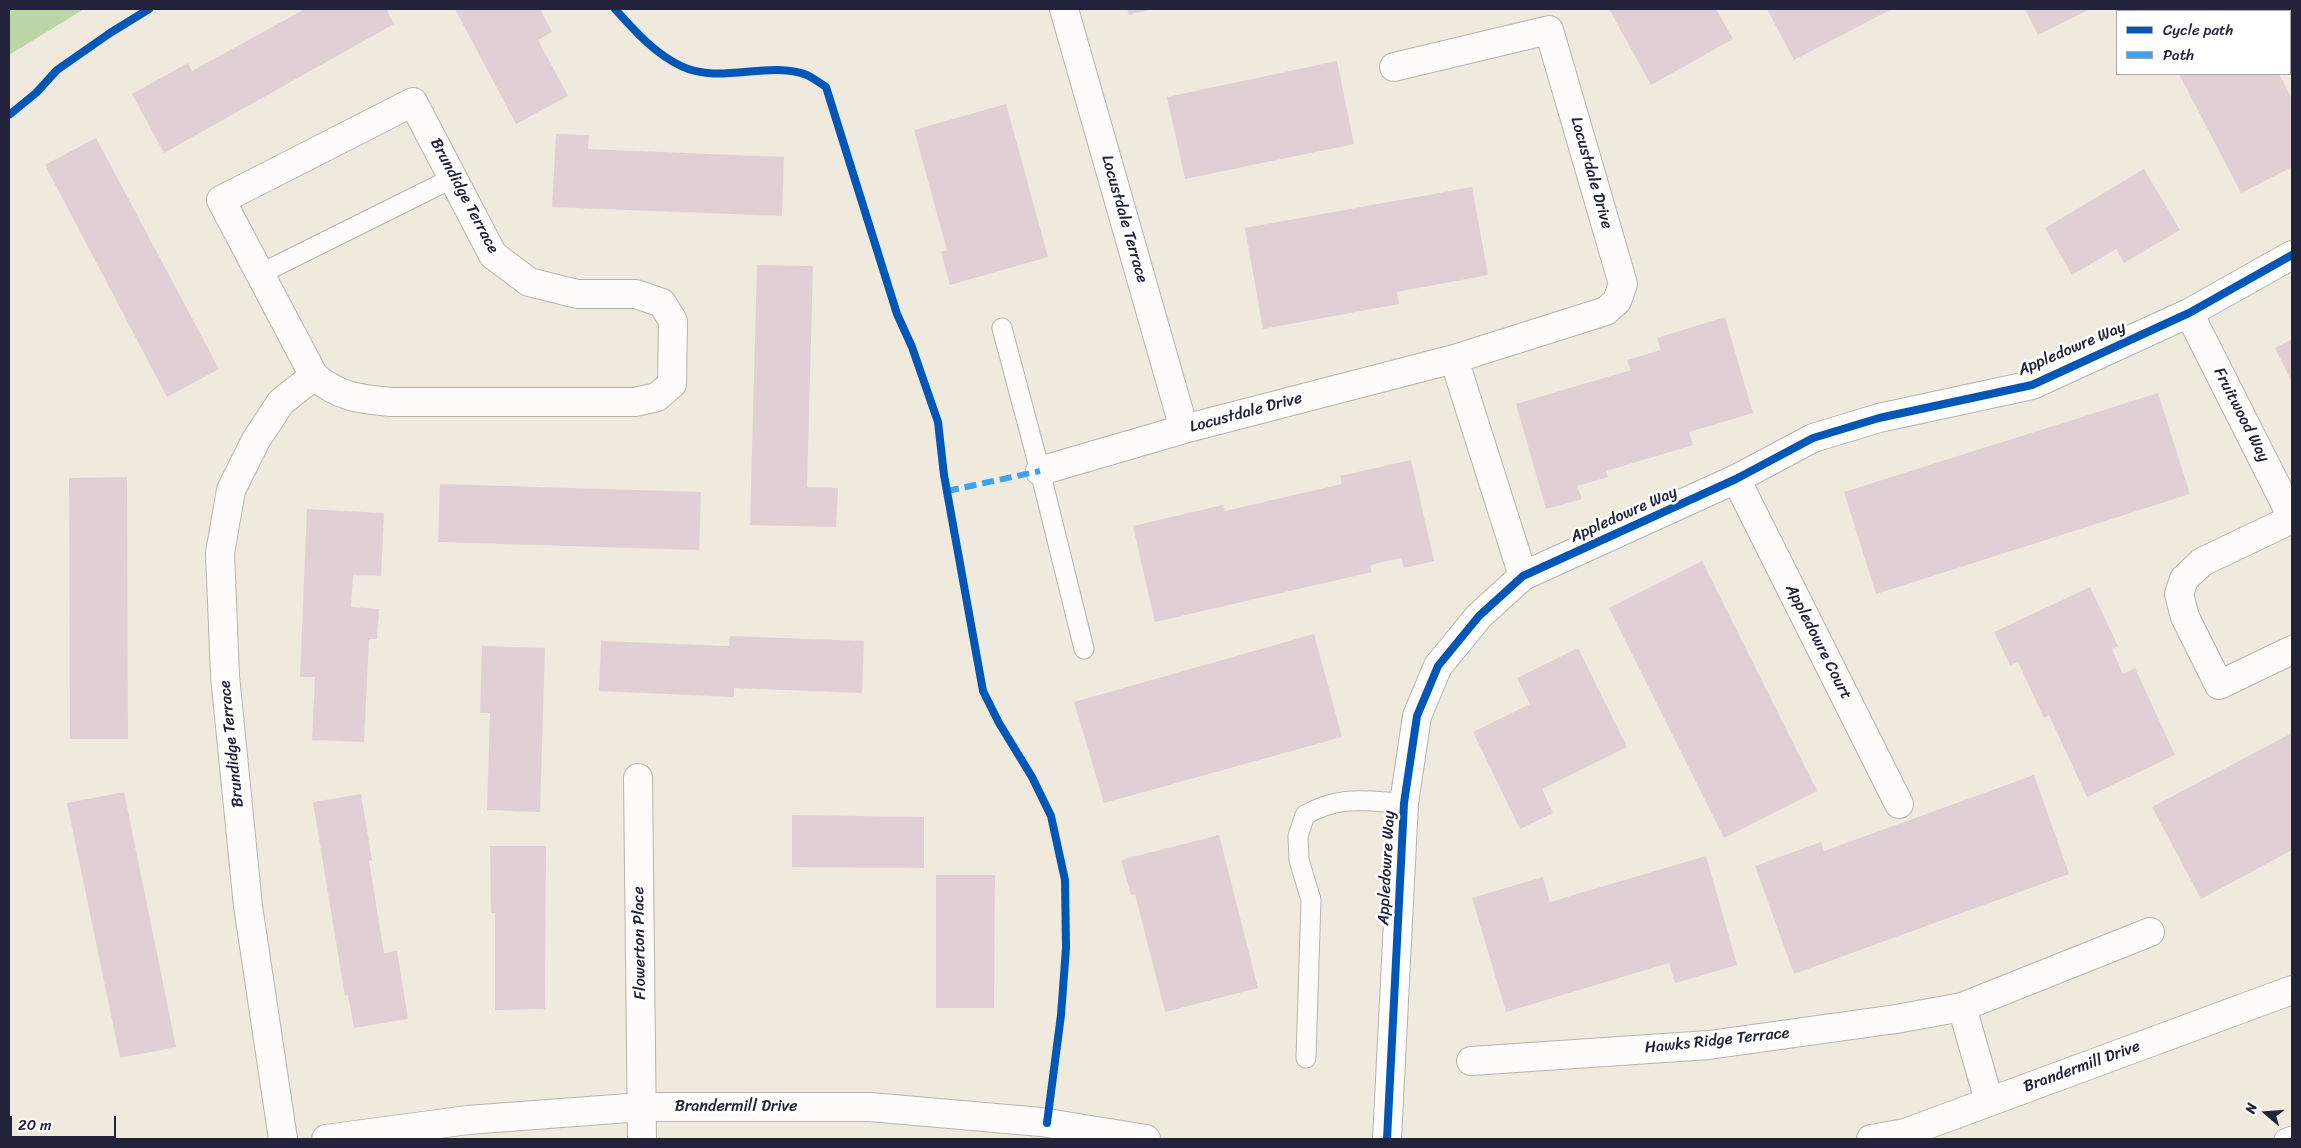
<!DOCTYPE html>
<html>
<head>
<meta charset="utf-8">
<style>
	body { margin:0 }
	#map { position:relative; width:2301px; height:1148px; overflow:hidden; background:#efe9de; font-family:Sriracha,sans-serif }
	canvas { display:block }
	.frame { position:absolute; inset:0; border:10px solid #22223b; pointer-events:none }
	.legend { position:absolute; left:2116px; top:10px; width:175px; height:65px; box-sizing:border-box; background:#fff; border:1px solid #a7a7b1; margin:0; padding:6px 9px; list-style:none; font-size:15px; color:#22223b }
	.legend li { display:flex; align-items:center; gap:10px; height:25px }
	.legend b { width:25px; border:1px solid #a7a7b1 }
	.north { position:absolute; left:2241px; top:1088px; width:50px; height:50px; -webkit-text-stroke:4px #fff; paint-order:stroke; rotate:288deg; font-size:14px; font-weight:700; line-height:20px; text-align:center; color:#22223b }
	.north::after { content:''; display:block; margin:auto; width:18px; height:22px; background:#22223b; clip-path:polygon(50% 0,100% 100%,50% 72%,0 100%) }
	.scale { position:absolute; left:10px; top:1116px; width:106px; height:22px; box-sizing:border-box; border:2px solid #22223b; border-top:0; padding-left:6px; font-size:15px; line-height:18px; white-space:nowrap; color:#22223b; -webkit-text-stroke:4px #fff; paint-order:stroke }
</style>
</head>
<body>
<div id="map">
<canvas width="2301" height="1148"></canvas>
<div class="frame"></div>
<ul class="legend">
<li><b style="height:6px;background:#0057b8"></b>Cycle path</li>
<li><b style="height:6px;background:#3ea2ec"></b>Path</li>
</ul>
<div class="north">N</div>
<div class="scale">20 m</div>
</div>
<script>
const context = document.querySelector('canvas').getContext('2d');
context.lineJoin = 'round';
function fillPath(path, color) {
  context.fillStyle = color;
  context.fill(path, 'evenodd');
}
function strokePath(path, color, width, dash) {
  context.strokeStyle = color;
  context.lineWidth = width;
  context.lineCap = dash ? 'butt' : 'round';
  context.setLineDash(dash || []);
  context.stroke(path);
}
function drawText(font, color, halo, rows, align = 'center') {
  context.font = font + ' Sriracha,sans-serif';
  context.lineWidth = 5;
  context.setLineDash([]);
  context.textBaseline = 'middle';
  context.strokeStyle = halo;
  context.fillStyle = color;
  for (const [text, x, y, turn = 0] of rows) {
    context.save();
    context.translate(x, y);
    context.rotate((+turn || 0) * Math.PI / 180);
    context.textAlign = isNaN(turn) ? turn : align;
    if (halo) context.strokeText(text, 0, 0);
    context.fillText(text, 0, 0);
    context.restore();
  }
}
const green = new Path2D(`
	M9,9H84L9,55Z`);
const building = new Path2D(`
	M305,9H386L394,24L164,153L132,94L188,63L192,71Z
	M455,9H540L552,32L538,40L568,96L516,124Z
	M1127,9H1152L1129,15Z
	M1609,9H1716L1733,39L1651,85Z
	M1767,9H1892L1794,60Z
	M2025,9H2090L2038,35Z
	M2215,9H2246L2247,11H2210Z
	M1337,61L1354,144L1185,179L1167,97Z
	M2179,74H2279L2292,99V167L2241,193Z
	M1006,104L1048,257L950,285L941,252L947,250L914,130Z
	M556,134L589,135L588,149L784,157L782,216L552,207Z
	M96,138L219,369L167,397L45,165Z
	M2144,169L2180,230L2124,263L2116,249L2072,275L2045,228Z
	M1472,187L1488,275L1397,292L1399,304L1263,329L1245,228Z
	M757,265L813,266L807,487L838,488L836,527L750,525Z
	M1725,317L1753,413L1689,432L1693,445L1606,471L1608,477L1577,486L1582,499L1546,509L1516,404L1631,370L1627,360L1661,350L1657,338Z
	M2292,339V382L2275,348Z
	M2158,393L2190,494L1876,594L1844,492Z
	M1411,460L1434,561L1404,568L1401,558L1370,565L1372,572L1155,622L1133,526L1223,505L1225,511L1342,484L1340,476Z
	M127,477L128,739H70L69,478Z
	M440,484L701,492L699,550L438,542Z
	M307,509L384,513L381,576L353,575L351,607L379,609L377,639H369L364,742L312,740L315,677H300Z
	M1702,561L1817,791L1724,838L1609,608Z
	M2090,587L2118,646L2112,649L2123,674L2135,668L2175,755L2087,797L2049,715L2044,718L2018,662L2010,665L1994,632Z
	M1314,634L1342,737L1104,803L1074,702Z
	M730,636L864,641L862,693L734,688V697L599,691L601,641L729,646Z
	M482,646L545,648L540,812L487,810L490,713H480Z
	M1578,648L1627,747L1542,789L1553,813L1520,829L1473,732L1530,704L1517,678Z
	M2292,733V850L2201,899L2152,807Z
	M2034,775L2069,874L1794,974L1755,866L1821,842L1824,851Z
	M124,792L176,1047L120,1058L67,803Z
	M361,794L372,860L369,861L384,953L397,951L408,1019L354,1028L348,995L345,996L313,802Z
	M792,815L924,817V868L792,867Z
	M1219,835L1258,988L1165,1012L1135,894L1131,895L1121,860Z
	M490,846H546L545,1009L495,1010V913H491Z
	M1706,856L1737,965L1675,983L1669,963L1506,1012L1472,898L1543,877L1550,902Z
	M936,875H995L994,1008H936Z`);
const lane = new Path2D(`
	M260,274L453,178
	M1002,328L1040,471L1084,649
	M1306,1058L1311,900L1299,860L1298,836L1305,815C1340,795 1365,801 1404,803
	M2284,1139L2292,1136`);
const street = new Path2D(`
	M1064,9L1184,429
	M413,102L493,255L529,282L577,294H636L662,303L673,321L672,384L657,397L635,402H391C359,399 339,397 314,376L221,200Z
	M2189,313L2292,517
	M1454,359L1523,576
	M1040,471L1184,429L1454,359L1606,311L1617,301L1623,284L1549,30L1394,67
	M1736,479L1899,804
	M2292,519L2202,562L2184,579L2179,594L2185,617L2219,685L2292,650
	M638,778L642,1139
	M1962,1007L1989,1101
	M1471,1061L1709,1045L1896,1019L1962,1007L2150,932
	M283,1139L248,906L225,676L220,553L231,490L256,440L281,402L314,376
	M326,1139L468,1120L642,1107H870L1041,1122L1146,1139
	M1387,1139L1404,803L1417,716L1438,666L1479,616L1523,576L1736,479L1813,438L1879,418L2032,385L2189,313L2292,255
	M1871,1139L1905,1133L2292,990`);
const quiet = new Path2D(`
	M947,491L1040,471`);
const cycleway = new Path2D(`
	M615,9C635,31 654,53 681,66C720,85 768,60 807,75C813,78 820,83 826,87L897,314L912,347L938,422L944,475L983,691L999,723L1032,777L1051,816L1065,880L1066,948L1061,1015L1047,1123
	M9,115L36,93L57,70L110,33L149,9
	M1387,1139L1404,803L1417,716L1438,666L1479,616L1523,576L1736,479L1813,438L1879,418L2032,385L2189,313L2292,255`);
const streetNames = [
	["Locustdale Drive",1591,173,74],
	["Brundidge Terrace",464,196,62],
	["Locustdale Terrace",1124,219,74],
	["Appledowre Way",2072,349,-23],
	["Locustdale Drive",1246,413,-15],
	["Fruitwood Way",2241,415,63],
	["Appledowre Way",1624,515,-24],
	["Appledowre Court",1818,642,63],
	["Brundidge Terrace",232,744,-96],
	["Appledowre Way",1387,868,-87],
	["Flowerton Place",640,943,-91],
	["Hawks Ridge Terrace",1717,1041,-6],
	["Brandermill Drive",2082,1067,-20],
	["Brandermill Drive",736,1107]
];
fillPath(green, '#bcd5a5');
fillPath(building, '#e0d0d6');
strokePath(lane, '#b7b4af', 21);
strokePath(street, '#b7b4af', 30);
strokePath(lane, '#fdfcfa', 19);
strokePath(street, '#fdfcfa', 28);
strokePath(quiet, '#3ea2ec', 6, [12, 6]);
strokePath(cycleway, '#0057b8', 8);
drawText('16px', '#22223b', '#fff', streetNames);
</script>
</body>
</html>
